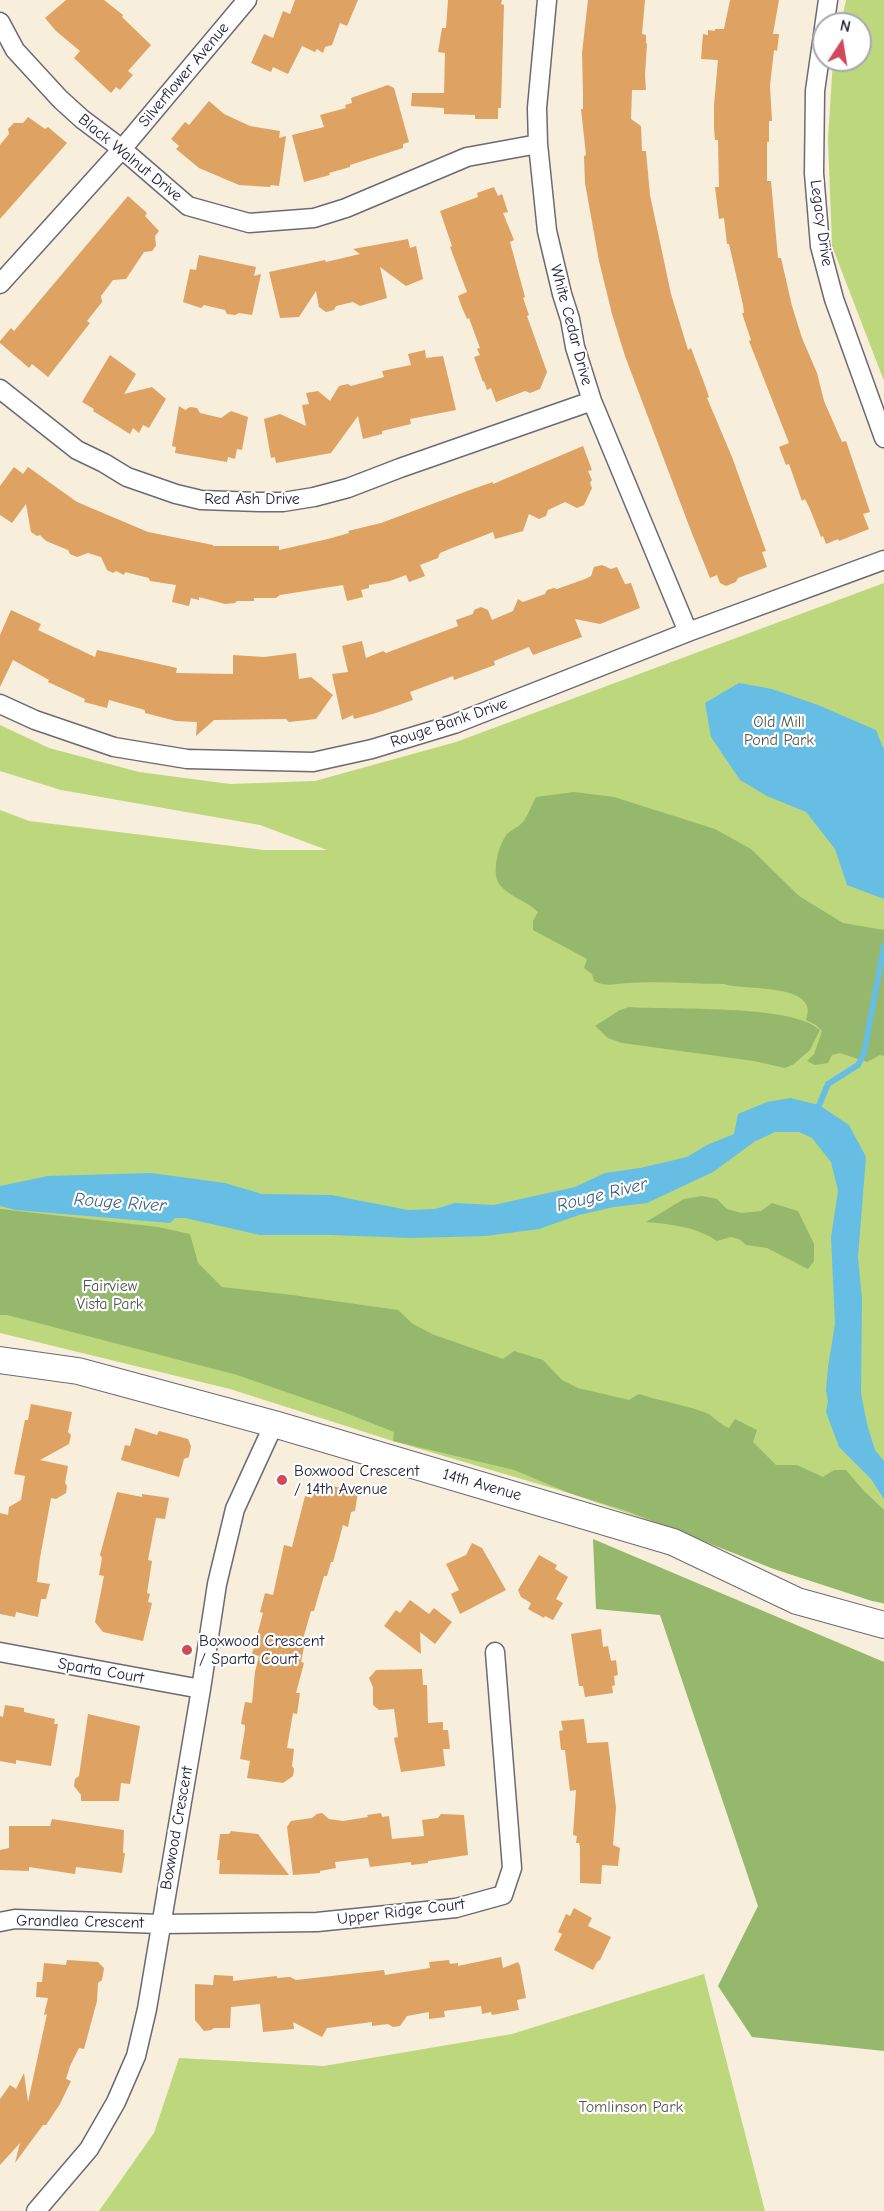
<!DOCTYPE html>
<html>
<head>
<meta charset="utf-8">
<style>
	body { margin:0 }
	#map { position:relative; width:884px; height:2211px; overflow:hidden; background:#f7eedc; font-family:"Comic Neue",sans-serif }
	canvas { display:block }
	.north { position:absolute; left:812px; top:12px; width:60px; height:60px; box-sizing:border-box; background:#fff; border:2px solid #a7a7b1; border-radius:50%; rotate:12deg; font-size:16px; font-weight:700; line-height:24px; text-align:center; color:#22223b }
	.north::after { content:''; display:block; margin:auto; width:21px; height:27px; background:#d1495b; clip-path:polygon(50% 0,100% 100%,50% 72%,0 100%) }
</style>
</head>
<body>
<div id="map">
<canvas width="884" height="2211"></canvas>
<div class="north">N</div>
</div>
<script>
const context = document.querySelector('canvas').getContext('2d');
context.lineJoin = 'round';
function fillPath(path, color) {
  context.fillStyle = color;
  context.fill(path, 'evenodd');
}
function strokePath(path, color, width, dash) {
  context.strokeStyle = color;
  context.lineWidth = width;
  context.lineCap = dash ? 'butt' : 'round';
  context.setLineDash(dash || []);
  context.stroke(path);
}
function drawText(font, color, halo, rows, align = 'center') {
  context.font = font + ' "Comic Neue",sans-serif';
  context.lineWidth = 4.5;
  context.setLineDash([]);
  context.textBaseline = 'middle';
  context.strokeStyle = halo;
  context.fillStyle = color;
  for (const [text, x, y, turn = 0] of rows) {
    context.save();
    context.translate(x, y);
    context.rotate((+turn || 0) * Math.PI / 180);
    context.textAlign = isNaN(turn) ? turn : align;
    if (halo) context.strokeText(text, 0, 0);
    context.fillText(text, 0, 0);
    context.restore();
  }
}
const green = new Path2D(`
	M846,0H884V381L832,246L828,139L833,60H860V24H841Z
	M884,583V1604L774,1569L676,1530L569,1493L393,1441L230,1389L0,1333V810L29,821L264,850H327L260,825L61,790L0,771V725L49,748L139,772L230,784L315,781L456,742Z
	M704,1974L765,2211H99L154,2133L179,2058L324,2066L512,2034Z`);
const forest = new Path2D(`
	M574,792L614,797L715,829L751,849L799,896L843,923L884,930V1056L880,1055L867,1062L840,1053L832,1055L828,1063L815,1065L807,1061L814,1054L822,1031L816,1025L806,1020C821,982 743,991 724,984C693,984 661,981 630,983C616,983 608,988 594,981L592,974L584,968L587,959L533,930V921L538,912C527,901 510,897 500,885C491,874 498,848 505,837C509,830 518,828 523,822C528,815 532,805 536,797Z
	M629,1007C669,1010 793,1004 820,1030L810,1050L794,1064L785,1068L754,1061L622,1043L608,1038L595,1026L620,1010Z
	M702,1196L717,1199L727,1209L742,1213L761,1211L772,1203L798,1211L814,1244V1261L808,1269L767,1248L746,1245L739,1239L731,1237L717,1241C697,1227 670,1224 646,1222L684,1199Z
	M0,1209L158,1227L190,1234L198,1263L222,1287L292,1295L398,1310L413,1324L432,1334L503,1359L514,1351L543,1360L562,1380L578,1388L629,1400L639,1394C660,1401 681,1404 701,1411C713,1414 718,1424 729,1428L735,1419L757,1430L753,1442L776,1465H797L823,1477L834,1470H846L864,1491L884,1510V1603L872,1601L774,1569L627,1511L569,1493L514,1470L393,1441L394,1432L341,1411L237,1375L7,1315H0Z
	M593,1539L884,1662V2051L752,2037L718,1986L758,1906L660,1615L596,1609Z`);
const water = new Path2D(`
	M739,683L772,689L818,705L876,730L884,750V899L847,885L835,849L806,812L767,796L740,780L711,737L705,703Z
	M791,1098L819,1105L849,1125L866,1157L858,1257L862,1299L861,1393L867,1424L875,1450L884,1461V1499L871,1479L839,1447L826,1412L828,1401L826,1390L828,1367L835,1324L831,1237L838,1191L831,1162L812,1138L799,1132H775L754,1142L713,1172L647,1203L614,1207L579,1215L539,1229L486,1236L411,1238L331,1235H260L185,1218H175L170,1223L16,1210L0,1206V1186L48,1176L151,1173L225,1183L262,1194L331,1195L408,1210L435,1209L455,1203L494,1205L575,1187L605,1173L640,1168L687,1157L707,1145L734,1134L738,1114L767,1102Z`);
const stream = new Path2D(`
	M817,1110L828,1084L858,1065L864,1053L884,946`);
const building = new Path2D(`
	M66,0H104L123,15L122,17L151,45L128,71L133,75L120,90L116,87L111,93L74,58L80,51L56,31L45,18Z
	M295,0H358L347,26L340,23L332,45L325,47L323,53L317,49L315,52L302,46L288,74L273,67L271,72L251,63L264,34L273,38L283,11L290,14Z
	M448,0H502L501,4L504,5L501,108H498V119H475V115L444,114V108L411,106L412,93H444L445,53L438,52L442,28H446Z
	M588,0H645L642,34L646,35V43L647,44L645,75L646,90H632L631,119L641,126L642,151H646L650,195L671,294L688,350L691,348L703,380L709,397L707,398L732,457L766,551L762,552L767,567L738,578L736,582L726,586L720,583L717,575L710,578L691,531L625,356L612,314L599,261L585,183L584,156L586,155L581,109H583V94L582,53Z
	M730,0H779L773,34H779L777,51L774,50L770,86L772,121H769V142H767V181H771L778,258H781L792,306L802,338L817,373L824,401L842,442L846,441L870,512L863,514L869,529L839,541L838,539L826,544L823,536L821,537L810,509L805,499L802,501L789,464L786,465L779,447L789,443L749,341L751,340L742,313H744L743,305L729,244H727L724,218L719,219L715,187H719L718,140H715L714,128V105L718,60L701,59L703,34L708,35V30L715,31V29H724Z
	M388,85L394,88L409,142L403,144V148L350,165V167L329,173L330,175L304,182L292,135L324,127L320,115L346,108L345,105L352,103L351,98Z
	M209,101L224,114L250,126L280,131L279,138L286,136L279,186L271,185L270,187L239,185L199,168L176,149L179,146L171,139L185,122L189,125Z
	M28,117L45,129L48,127L67,143L0,219V145L9,134L8,129L14,123H23Z
	M494,187L498,196L502,194L508,212L503,213L514,240L510,242L525,297L523,298L529,315L527,316L547,372L540,389L530,393L525,391L496,402L491,388L487,390L484,381L483,382L474,357L480,355L477,349L480,348L469,318L467,319L461,305L458,296L467,292L450,247L452,246L440,211L478,197L477,193Z
	M128,196L147,213L145,216L159,231L155,236L156,246L152,251L144,252L126,279L113,280L101,296L102,302L87,321L90,323L48,377L32,364L29,368L0,343V341L11,328L14,331Z
	M408,239L410,248L416,246L423,279L406,286L380,267L387,298L360,306L353,302L336,306L334,310L326,312L319,307L316,291L299,317L280,318L269,272L325,260L326,262L360,254L353,249Z
	M199,255L256,267L254,276L261,274L252,315L239,313L235,315L227,314L225,310L204,305L201,308L183,302L190,269L196,270Z
	M425,350L426,358L443,356L456,410L410,419L411,424L382,431V434L363,439L358,416L331,453L276,463L275,457L271,458L264,419L280,414L306,426L302,405L309,404L306,393L318,391L330,401L339,386L348,384L351,386L384,377L382,371L411,365L408,354Z
	M110,355L136,374L124,394L152,387L166,399L149,428L143,425L139,433L133,428L130,434L93,411L94,409L82,402Z
	M179,406L185,410L190,407L197,408L200,413L221,418L231,411L248,417L242,450L237,449L235,459L228,457L227,462L175,453L176,447L172,446Z
	M583,446L592,470L588,471L592,480L590,483L592,488L584,505L577,508L565,502L548,510L546,516L539,519L529,514L523,531L495,539L493,532L452,548L440,553L438,558L420,565L425,576L409,582L406,575L390,581L369,585V588L361,590L363,597L347,601L343,585L280,595L276,598H254V601H237L235,603L225,604L199,597V600L191,598L189,606L172,602L176,585L150,581L149,578L125,572L124,575L116,571L113,573L107,570L101,557L88,553L77,557L70,554L68,550L46,541L40,535L37,536L31,532L26,504L12,523L0,515V486L14,467L23,474L28,467L77,502L148,532L213,545V546H279V550L328,539L349,533L348,531L381,523L470,490L493,482V484Z
	M602,565L611,569L617,567L625,584L631,583L640,608L600,624L575,619L582,637L533,655L529,647L494,661L495,665L454,680L453,676L410,692L413,700L376,713L354,719L353,715L342,720L332,674L348,672L342,646L362,641L366,658L383,651L386,653L458,626L456,620L473,614L474,610L481,607L488,610L492,620L513,611L518,599L523,602L545,594L547,590L554,588L557,589L585,579L591,576L594,567Z
	M11,610L41,624L38,630L95,657L97,650L177,668L176,673L233,674V655L264,657L296,653L299,679L311,677L333,695L316,719L289,722L286,719L214,720L196,736L197,722L176,721L145,713V710L109,700L107,708L84,702L85,699L48,682L49,680L13,660L0,687V635Z
	M31,1404L72,1412L68,1432L71,1435L69,1444L40,1460L68,1466L65,1483L67,1486L66,1493L56,1499L51,1498L40,1558L37,1582L50,1584L46,1599H41L38,1617L16,1612L15,1617L0,1614V1513L8,1515L9,1507L21,1500L25,1476L14,1474L25,1420H28Z
	M135,1428L157,1435L159,1431L188,1439L191,1446L189,1457L184,1459L179,1477L121,1460L125,1445L130,1446Z
	M316,1482L358,1492L355,1511L351,1512L348,1527L343,1525L333,1562H331L327,1576H324L314,1611H311L301,1646L304,1647L301,1662L304,1663L296,1693H300L297,1714L293,1713L287,1748L294,1749L292,1766L294,1769L293,1776L283,1783L247,1778L250,1761L240,1759L245,1729V1725L241,1724L245,1702L252,1703L255,1672L259,1656L252,1654L263,1613L260,1612L265,1593L273,1595L284,1545L292,1547L305,1496L312,1498Z
	M117,1492L142,1497V1494L169,1498L165,1519L156,1518L148,1560L152,1561L147,1593L150,1594L148,1602L152,1603L143,1641L103,1632L95,1622L104,1576L99,1575L102,1558L100,1555Z
	M472,1543L482,1548L506,1590L460,1614L451,1594L459,1590L446,1564L466,1555Z
	M539,1555L557,1565L555,1569L568,1577L556,1599L563,1603L553,1620L545,1616L544,1618L528,1609L531,1603L521,1597L518,1590Z
	M410,1600L429,1614L434,1608L452,1622L435,1644L420,1632L421,1654L384,1626L396,1610L400,1613Z
	M601,1629L603,1647L608,1646L611,1661L616,1660L618,1675L614,1676L615,1685L612,1686L613,1693L585,1697L583,1686H579L571,1634Z
	M422,1669L423,1685H427L428,1723L443,1722V1730H448L450,1749H443L445,1766L401,1772L394,1738L398,1737L394,1709L379,1710L373,1705V1687L369,1678L376,1670Z
	M5,1705L24,1708V1712L55,1719L54,1724H58L51,1766L16,1760V1764L0,1761V1716L3,1717Z
	M88,1714L140,1726L130,1784L121,1783L119,1801H81V1795L74,1786L75,1779L79,1776Z
	M584,1719L587,1743L608,1742L616,1808L613,1845L620,1848L618,1866L602,1865L601,1884L580,1883V1847L579,1843H576L577,1836L573,1835L576,1790L570,1791L565,1750H561L559,1731L563,1730L561,1721Z
	M322,1813L329,1819L343,1821L368,1817L367,1815L381,1813L382,1817L389,1816L392,1839L424,1836L422,1820L438,1818L441,1814L464,1815L468,1855L428,1861V1863L411,1865V1862L370,1867L368,1858L335,1862L336,1868L320,1871V1873L293,1875L287,1827L291,1821L312,1818L317,1814Z
	M52,1819L124,1830L123,1853H125L122,1873L76,1867L75,1874L29,1867V1871L0,1870V1850L9,1848V1826H50Z
	M231,1831L258,1834L289,1875L219,1874L220,1860H217L220,1834H229Z
	M574,1908L592,1918L588,1926L611,1937L600,1960L597,1962L593,1970L554,1950L562,1934L558,1932L566,1914L570,1916Z
	M501,1957L503,1968L518,1962L520,1966L526,1998L517,2000L519,2010L492,2015L491,2012L482,2014L481,2006L444,2011L445,2017L429,2019V2012L407,2016L400,2026L393,2027L388,2024L372,2026V2022L327,2028L322,2037L293,2022L294,2029L263,2032L260,2004L231,2007L230,2028H214L211,2030L204,2031L195,2020V1984L213,1985L214,1975L233,1976V1981L277,1976V1978L290,1977L296,1980L384,1970L385,1975L430,1968L429,1962L449,1960L450,1964L458,1963V1966Z
	M67,1960L98,1962L104,1968L102,1980L98,1983L97,2001L84,2049L79,2048L70,2066L66,2079L71,2081L60,2104L46,2125H43L15,2163L20,2143L0,2165V2099L10,2085L16,2089L24,2073L28,2102L47,2014L44,2015L48,1998L36,1997L37,1982H42L44,1963L66,1965Z`);
const street = new Path2D(`
	M547,0L537,108L538,144L547,231L562,294L570,319L575,347L592,401L688,632
	M828,0L815,91L814,173L820,246L834,299L884,438
	M0,22L15,50L60,99L82,119L122,149L188,206L249,223L314,218L346,208L467,157L538,144
	M0,284L122,149L247,0
	M0,389L77,450L104,463L127,477L176,494L201,500L259,502H283L314,497L348,488L400,468L592,401
	M0,704L35,720L114,747L187,759L313,762L372,749L454,724L688,632L884,560
	M0,1652L201,1689
	M0,1922L15,1919L161,1924L317,1922L456,1908L503,1895L512,1868L495,1652
	M36,2211L89,2149L116,2102L136,2056L147,2009L201,1689L217,1584L235,1509L274,1424`);
const secondary = new Path2D(`
	M0,1360L78,1371L274,1424L673,1542L797,1601L884,1625`);
const markers = [
	[282,1480,6,"#d1495b"],
	[187,1650,6,"#d1495b"]
];
const streetNames = [
	["Silverflower Avenue",184,75,-50],
	["Black Walnut Drive",130,158,39],
	["Legacy Drive",821,223,82],
	["White Cedar Drive",571,325,75],
	["Red Ash Drive",252,499],
	["Rouge Bank Drive",449,723,-19],
	["14th Avenue",482,1485,16],
	["Sparta Court",101,1671,10],
	["Boxwood Crescent",177,1828,-80],
	["Upper Ridge Court",401,1912,-7],
	["Grandlea Crescent",80,1922,1]
];
const parkNames = [
	["Old Mill",779,722],
	["Pond Park",779,740],
	["Fairview",110,1286],
	["Vista Park",110,1304],
	["Tomlinson Park",631,2107]
];
const poiNames = [
	["Boxwood Crescent",294,1471],
	["/ 14th Avenue",294,1489],
	["Boxwood Crescent",199,1641],
	["/ Sparta Court",199,1659]
];
const waterNames = [
	["Rouge River",602,1195,-14],
	["Rouge River",120,1203,4]
];
fillPath(green, '#bdd77c');
fillPath(forest, '#96b86c');
fillPath(water, '#66bee4');
strokePath(stream, '#66bee4', 6);
fillPath(building, '#dea262');
strokePath(street, '#6d6973', 21);
strokePath(secondary, '#6d6973', 28);
strokePath(street, '#fff', 18);
strokePath(secondary, '#fff', 26);
for (const [x, y, r, color] of markers) {
  const dot = new Path2D();
  dot.arc(x, y, r, 0, 2 * Math.PI);
  context.fillStyle = color;
  context.fill(dot);
  strokePath(dot, '#fff', 2);
}
drawText('16px', '#22223b', '#fff', streetNames);
drawText('16px', '#50584e', '#fff', parkNames);
drawText('16px', '#22223b', '#fff', poiNames, 'left');
drawText('italic 18px', '#3d607f', '#fff', waterNames);
</script>
</body>
</html>
